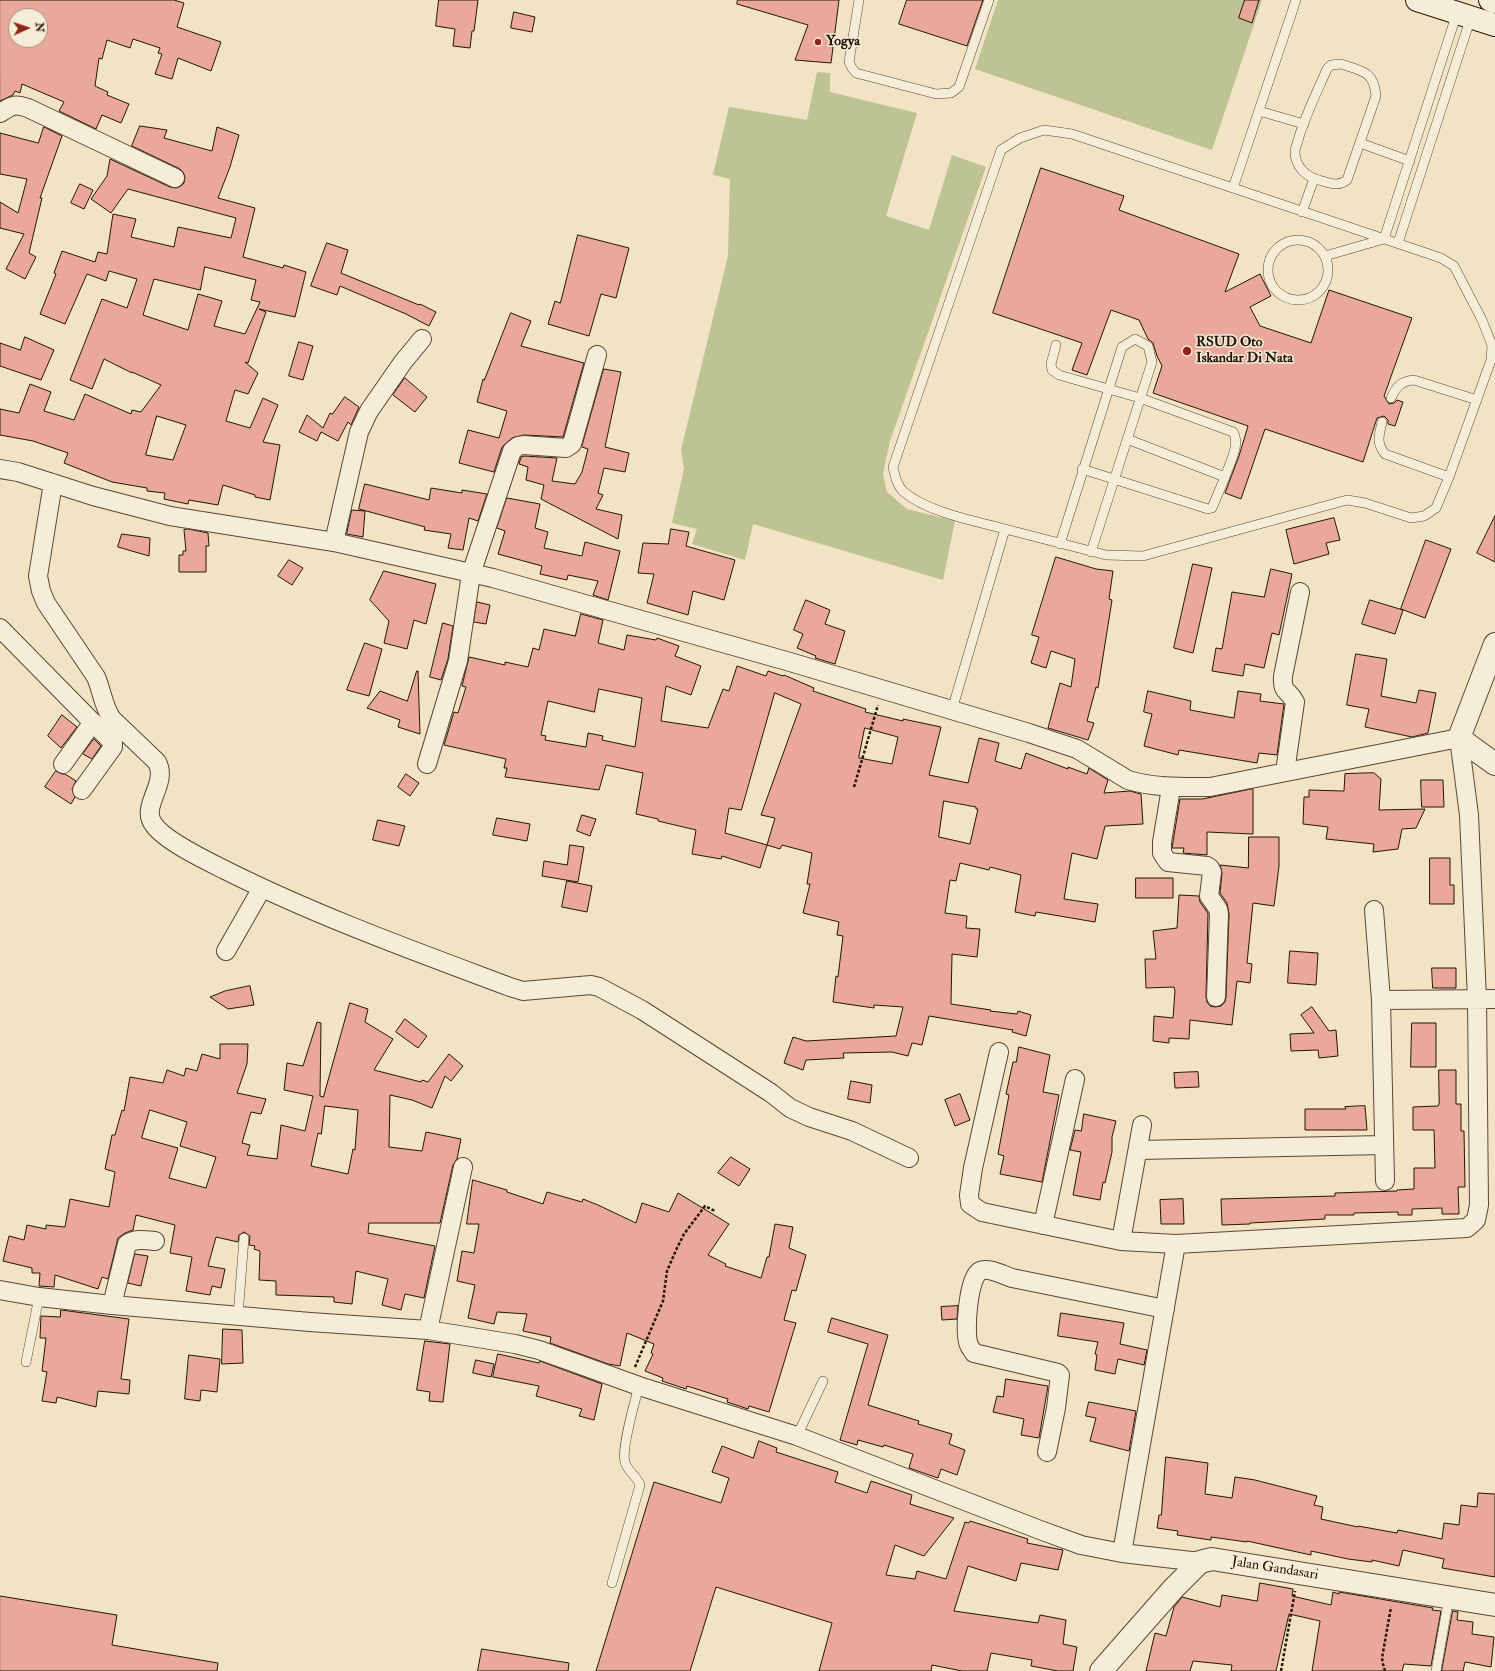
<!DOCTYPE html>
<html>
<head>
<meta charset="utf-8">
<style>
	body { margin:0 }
	#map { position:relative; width:1495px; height:1671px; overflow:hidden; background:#f1e3c4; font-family:"IM FELL Double Pica",serif }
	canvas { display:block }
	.north { position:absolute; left:8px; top:8px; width:40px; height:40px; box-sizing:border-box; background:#f6edd9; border:1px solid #a29783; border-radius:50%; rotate:87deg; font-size:11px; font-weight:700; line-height:16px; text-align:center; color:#241603 }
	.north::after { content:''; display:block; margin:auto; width:14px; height:18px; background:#8f2418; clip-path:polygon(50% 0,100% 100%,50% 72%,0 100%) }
</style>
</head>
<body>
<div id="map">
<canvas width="1495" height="1671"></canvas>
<div class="north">N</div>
</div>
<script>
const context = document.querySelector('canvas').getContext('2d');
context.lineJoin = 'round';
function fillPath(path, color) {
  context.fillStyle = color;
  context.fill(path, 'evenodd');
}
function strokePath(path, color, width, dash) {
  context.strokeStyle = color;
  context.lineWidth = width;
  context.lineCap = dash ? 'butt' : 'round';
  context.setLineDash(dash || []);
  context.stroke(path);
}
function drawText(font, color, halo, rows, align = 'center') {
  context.font = font + ' "IM FELL Double Pica",serif';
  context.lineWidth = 3;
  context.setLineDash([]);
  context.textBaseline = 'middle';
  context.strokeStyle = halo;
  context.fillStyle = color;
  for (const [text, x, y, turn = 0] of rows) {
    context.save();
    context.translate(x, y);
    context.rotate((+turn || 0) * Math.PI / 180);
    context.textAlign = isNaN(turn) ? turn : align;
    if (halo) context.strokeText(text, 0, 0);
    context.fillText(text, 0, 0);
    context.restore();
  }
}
const green = new Path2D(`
	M998,0H1262L1212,150L975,69Z
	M817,72L830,73V92L917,113L886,216L929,230L952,155L986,167L890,441L883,474L887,492L907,509L955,521L943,580L753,524L745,560L692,544L697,529L672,523L684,469L681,450L728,256L730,179L713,175L729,107L807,120Z`);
const building = new Path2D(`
	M0,0H174L184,3L177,27L221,42L211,71L178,58L172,79L155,74L162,54L158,53L160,48L133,39L130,48L107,40L102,59L99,58L95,86L108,92L107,95L129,104L121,123L102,115L96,129L59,111L64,102L22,84L20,93L15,91L13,95L0,101ZM16,16H40V40H16Z
	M439,0H478L474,31H472L470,48L453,46L455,29L436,26Z
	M738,0H839L831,63L795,60L808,25L737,4Z
	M907,0H983L967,46L899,24Z
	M1245,0H1259L1252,23L1239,18Z
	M514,12L535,17L532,32L511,28Z
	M140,126L167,130L164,138L212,151L217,127L239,135L230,167L218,198L255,208L243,257L283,268L284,265L306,272L295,317L259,309L266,312L248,363L245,362L258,373L248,394L235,390L226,421L250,428L263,398L278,405L263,442L280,445L270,500L255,497V495L223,485L218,505L189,500L188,504L164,499L165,493L147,491V488L112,482L64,463L68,453L33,441L0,435V409L19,413L30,384L51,392L44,411L74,420L85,394L131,414L132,410L141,412L161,385L132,372V373L104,359L92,389L70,380L102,299L127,308L137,279L109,271L106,281L87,274L65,324L40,314L56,274L54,273L62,251L95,262L98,252L107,254L113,214L136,219L131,237L174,247L178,227L231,238L236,218L128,189L111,213L91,199L107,176L110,159L170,187L176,188L181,186L184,183L185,177L183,172L180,169L132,146ZM205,267L256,280L251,300L260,302L245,334L214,326L222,301L198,294L188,330L143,315L154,279L200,290ZM157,416L186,425L173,460L146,455Z
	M44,127L62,136L40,198H42L29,253L36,257L25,279L6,269L24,234L0,228V202L18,213L27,179L0,174V133L38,143Z
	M1041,168L1124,196L1119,210L1239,254L1225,292L1260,274L1271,296L1250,307L1260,326L1311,343L1329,290L1412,318L1384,396L1389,404L1394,403L1397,400L1403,402L1395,426L1388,424V420L1384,416L1377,418L1363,462L1265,429L1241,499L1225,493L1239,456L1248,426L1153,393L1162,366L1157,356L1153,343L1148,339L1139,320L1111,310L1087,375L1072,370L1082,343L993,313Z
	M80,184L93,190L84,209L71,203Z
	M578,235L629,248L616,298L601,294L589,336L548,324L555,301L560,303Z
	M327,243L348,250L341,273L419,305L420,304L436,312L429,326L406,314L340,286L337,295L311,286Z
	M511,313L531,321L521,346L584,363L563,437L524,435L512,438L502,447L494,472L459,463L468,430L499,438L507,411L477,402L483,379L484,380Z
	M25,337L54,350L41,380L0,366V343L20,350Z
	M299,342L313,346L303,380L289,376Z
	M604,369L621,372L605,447L629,453L625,472L604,468L598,493L603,495L596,509L622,515L618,539L541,499L544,485L526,480L528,467L519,464L521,457L524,456L557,458L552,481L575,484L582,472L588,449L582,447Z
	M405,378L427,397L415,412L393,395Z
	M345,397L359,407L351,425L348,422L338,441L321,432L317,441L299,432L307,415L323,428L330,413L332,414Z
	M365,484L429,500L431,488L462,493V490L487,494L478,521L469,518L463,550L448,548L451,534L424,530L425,527L359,509Z
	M507,498L540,504L535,528L548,532L544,548L582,556L585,542L620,551L608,600L593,595L598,581L568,575L567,580L540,574L542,566L498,554L505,531L497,528Z
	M352,510L365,511L363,537L347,534Z
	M1495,516V562L1477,553Z
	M1334,518L1340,540L1326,543L1329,554L1294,564L1286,530Z
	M188,529L208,533L209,546H206V572H179V555H183V551H186L184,530Z
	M671,529L689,532L686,546L735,560L724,600L693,591L688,615L647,603L654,574L638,573L643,543L668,544Z
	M122,534L150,538L149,556L118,547Z
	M1426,540L1451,549L1425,618L1401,609Z
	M1056,557L1096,569L1113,571L1109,599L1112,600L1098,688L1096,687L1087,721L1094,723L1088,740L1048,728L1060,683L1071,687L1075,659L1051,651L1046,668L1031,663L1039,637L1032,635Z
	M289,560L303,568L292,585L278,576Z
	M1193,564L1212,568L1193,653L1174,648Z
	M1271,569L1292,574L1279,635L1272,633L1264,668L1245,664L1243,676L1212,671L1216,648L1222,649L1232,592L1264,597Z
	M384,571L436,584L426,624L414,620L407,649L384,643L389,621L370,600Z
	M806,600L830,610L825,624L845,631L835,664L815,658L816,656L797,648L803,634L794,630Z
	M1370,600L1403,610L1395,634L1362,624Z
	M477,602L490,605L486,624L474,622Z
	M581,614L603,620L598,643L624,650L627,635L656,640L657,638L679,646L675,656L701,666L691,695L666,686L661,721L708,728L723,689L729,691L737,666L766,676L768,671L783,676L784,675L814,688L813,691L866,709L865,712L903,721V719L941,727L929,775L968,783L979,738L999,743L995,761L1021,769L1026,753L1068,769V767L1087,774L1089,768L1108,780L1104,793L1130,791L1141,794L1143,824L1105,826L1097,859L1072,853L1064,899L1098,904L1095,922L1036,912L1035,916L1015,912L1021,875L990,867L989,870L960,863L956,881L950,880L945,913L967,916L966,928L980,929L977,957L952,954L951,1004L991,1010L990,1011L1017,1014L1018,1011L1031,1015L1026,1036L1012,1032L1013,1030L929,1016L922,1045L912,1043L908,1056L892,1052L843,1053L844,1058L806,1060L803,1070L784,1063L793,1037L806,1041L896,1036L903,1007L874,1005V1008L833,1002L836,976L838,977L843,936L837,935L839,922L803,913L810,884H807L812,853L782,845L780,849L767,845L760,868L722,856L721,859L692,854L696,830L658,821V819L636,814L643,773L606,765L599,790L505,777L507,768H504L506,759L444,745L454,712L458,713L466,687L462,686L469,657L505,665V662L528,667L533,648L539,650L544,629L575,636ZM599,689L642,698L635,747L602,740L603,736L588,733L586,747L545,740L546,736L541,735L548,701L594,712ZM775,693L801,704L761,815L775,818L767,845L725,833L729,808L741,810ZM865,728L898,737L892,764L859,758ZM944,801L976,807V809H978L970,844L939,837Z
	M443,623L453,626L448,659L441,680L430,677Z
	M365,643L382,649L369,696L347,690Z
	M1356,654L1387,659L1381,696L1416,703L1419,690L1436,693L1428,733L1412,737L1365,727L1369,709L1347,705Z
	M417,671H418L420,734L398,727L400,720L367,708L380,691L407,701Z
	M1148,691L1191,701L1190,710L1234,718L1238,691L1261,694L1260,701L1284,704L1277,755L1259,753L1257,763L1179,750L1178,755L1144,746L1152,714L1144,712Z
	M62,715L77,727L61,748L48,736Z
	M94,739L101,746L92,759L83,754Z
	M56,771L62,774H65L76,781L72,789L75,797L71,804L45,787Z
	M1374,773L1381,779L1379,810L1425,809L1416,828L1402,829L1398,849L1373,852L1374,844L1326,839L1328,827L1303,824L1304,797H1309V790L1344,791L1345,774Z
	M406,774L419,783L410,796L398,787Z
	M1421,780H1443L1444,807H1422Z
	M1253,789V834L1207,832V855L1183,853L1184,848H1172L1180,799H1202Z
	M582,815L596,819L590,836L577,831Z
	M497,818L530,824L527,841L493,835Z
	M378,820L405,826L399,846L373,840Z
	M1249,837H1279V866L1274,906L1253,903L1247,963L1252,964L1250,983L1237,981L1232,1025L1190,1020L1189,1039L1169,1038V1043L1153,1041L1154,1016L1173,1018L1175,991L1174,987L1146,988L1145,959H1156L1153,931L1177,928L1179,895L1199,896L1200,902L1208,913L1206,997L1207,1002L1210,1006L1215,1007L1221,1006L1225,1002L1226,997L1229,914L1227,903L1220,893L1222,873L1220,865L1248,868Z
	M570,845L584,847L578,882L542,876L544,861L567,865Z
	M1430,858H1450V885H1454V904H1430Z
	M1136,878H1173V898H1136Z
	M567,881L592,886L587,912L562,907Z
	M1290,951L1318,953L1316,985L1288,983Z
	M1432,968H1456V988H1433Z
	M250,986L254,1005L228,1009L210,997L225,991Z
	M350,1003L368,1009L365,1022L393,1039L374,1070L421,1082L422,1080L428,1082L449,1054L463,1066L451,1081L445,1076L432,1108L412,1100L390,1095L389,1147L422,1151L426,1132L461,1139L457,1159L453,1165L440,1223H369L368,1233L435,1246L424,1298L405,1294L401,1310L382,1305L388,1279L356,1271L352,1304L334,1302V1297L276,1295V1281L259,1280L260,1251L254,1249L255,1246L249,1245L250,1236L244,1232L239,1235L238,1242L216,1237L208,1266L225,1269L221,1288L212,1286L210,1295L186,1291L192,1257L170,1253L175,1225L136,1215L133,1230L125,1233L118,1238L108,1279L102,1277L98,1289L55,1275L54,1287L39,1286L40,1273H32V1268L3,1261L9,1236L24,1240L27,1225L46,1229V1225L65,1227L70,1199L109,1207L115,1172L105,1169L112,1135H115L122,1110L124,1111L130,1077L163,1083L167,1070L184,1076L186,1068L197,1071L202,1054L220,1059V1044H248L247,1064L237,1093L266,1099L261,1114L251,1112L242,1143L250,1145L247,1155L277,1159L281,1125L305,1131L313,1096L284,1090L287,1063L303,1066L317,1022L321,1023L320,1096L323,1097ZM325,1106L358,1110L355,1150L353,1149L348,1174L311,1166L318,1133L321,1134ZM150,1110L187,1122L180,1146L216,1157L206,1188L169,1178L178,1148L142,1138Z
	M1312,1007L1329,1031L1336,1030L1338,1056L1319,1058L1318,1050L1291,1051L1290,1034L1314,1033L1301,1015Z
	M405,1019L427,1036L418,1048L396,1032Z
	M1412,1023H1436V1067H1411Z
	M1019,1047L1050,1055L1043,1092L1059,1095L1042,1182L1000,1174L1004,1156L998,1154L1009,1095L1006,1094L1013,1062H1016Z
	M1439,1070H1456V1104H1461V1131H1464L1465,1187H1458L1459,1214H1442V1208L1412,1209V1215H1398V1212L1354,1213V1215H1325V1219L1250,1223V1224L1222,1225L1221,1199L1335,1196V1193L1397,1191V1190L1414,1189V1168H1435L1434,1130H1413V1107L1438,1106L1439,1104Z
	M1198,1072L1199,1087L1175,1088L1174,1073Z
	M851,1081L872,1085L870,1103L848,1099Z
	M960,1094L970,1120L955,1126L945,1100Z
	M1365,1106L1367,1130H1305V1109H1346L1345,1107Z
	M1084,1114L1116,1121L1112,1137V1152L1105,1183L1103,1182L1100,1200L1073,1195L1081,1152L1070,1150L1075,1130L1081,1131Z
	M731,1157L750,1169L739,1186L718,1173Z
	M473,1180L507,1190V1192L543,1204L547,1192L582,1202L583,1199L598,1205L636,1223L642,1203L669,1212L678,1193L729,1224L708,1255L726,1264L725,1266L761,1278L767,1257H769L775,1224L793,1227L789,1248L806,1255L796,1291L792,1290L784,1320L796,1323L769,1412L749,1406L748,1409L727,1402L728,1399L687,1386L686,1389L662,1381L663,1378L645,1371L653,1354L651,1353L654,1344L627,1333L620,1366L608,1364L550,1343L551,1337L523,1331L527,1314L497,1312L494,1324L468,1318L475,1285L457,1281L462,1251L474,1253L479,1224H467Z
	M1183,1199L1184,1224H1161L1160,1200Z
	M135,1254L148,1256L141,1286L128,1283Z
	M958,1306L957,1319L942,1320L941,1307Z
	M61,1310L129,1319L121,1379L130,1380L129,1394L98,1391L96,1407L57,1397L56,1403L42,1401L47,1372L42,1371L46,1338H40L41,1316L60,1317Z
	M1061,1313L1124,1323L1120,1344L1147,1350L1144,1365L1118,1359L1115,1374L1095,1370L1097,1355L1095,1354L1098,1342L1058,1336Z
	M832,1318L888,1335L868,1405L919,1421L918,1424L952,1434L949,1444L965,1450L957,1475L941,1469L938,1478L909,1468L913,1454L884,1445L883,1447L858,1440L857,1445L840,1440L868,1344L828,1332Z
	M223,1329L242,1330L243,1363L222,1364Z
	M425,1341L450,1344L443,1402L429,1401L430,1392L417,1390Z
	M498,1354L539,1363L540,1361L602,1384L594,1420L579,1416L582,1409L536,1396L539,1386L493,1377Z
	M189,1355L220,1359L217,1392L201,1390L200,1401L185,1399Z
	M476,1360L494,1364L491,1377L473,1373Z
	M1006,1379L1048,1386L1039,1438L1021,1435L1024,1419L993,1412L997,1396L1003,1397Z
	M1089,1402L1136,1411L1129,1451L1090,1441L1096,1418L1086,1416Z
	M759,1441L777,1448L776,1452L838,1472L835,1482L867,1493L871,1481L912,1495L910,1504L954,1518L924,1556L895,1545L886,1575L915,1579L917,1571L946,1579L965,1522L969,1523L970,1521L1028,1539L1027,1543L1063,1550L1058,1570L1021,1563L1016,1581L968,1566L954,1611L1038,1623L1040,1615L1066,1620L1063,1644L1077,1647L1073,1671H1058L1031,1666L1032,1660L991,1653L987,1671H962L932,1665L931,1671H819L832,1623L716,1587L690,1671H596L654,1482L721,1503L729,1478L712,1472L722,1446L753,1458Z
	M1166,1457L1208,1463L1205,1494L1232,1498L1235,1477L1255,1480L1317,1496L1314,1505L1323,1507L1321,1519L1358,1527V1526L1397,1533L1398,1530L1442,1539L1444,1523L1459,1525L1461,1505L1477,1507L1478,1493L1495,1494V1577L1442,1568L1444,1559L1403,1550L1399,1566L1372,1560V1562L1348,1559L1311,1551V1555L1247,1541V1542L1211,1537V1540L1177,1535L1178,1531L1157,1528L1159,1515H1161Z
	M1260,1583L1293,1589L1292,1596L1331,1605L1333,1592L1339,1594V1592L1433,1608L1432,1610L1441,1611L1431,1666L1404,1664L1402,1671H1312L1320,1621L1289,1614L1276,1671H1231L1232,1665L1193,1661L1190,1671H1146L1155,1633L1166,1636L1174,1607L1182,1597L1220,1607L1222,1595L1257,1601Z
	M0,1596L117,1615L112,1645L218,1663L217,1671H0Z
	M1453,1611L1458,1612L1457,1620L1473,1622L1472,1634L1494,1637L1491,1667L1465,1662L1463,1671H1442Z
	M482,1649L569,1663L568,1671H478Z`);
const path = new Path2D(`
	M854,787L878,705
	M635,1367L663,1301L667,1271L676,1250L684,1234L705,1206L715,1211
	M1281,1671L1295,1591
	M1385,1671L1383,1664L1382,1658L1391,1607`);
const service = new Path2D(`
	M859,0L849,62L852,68L856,73L936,94L951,93L959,87L989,0
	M1341,64C1362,71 1374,71 1376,96L1347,180C1338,187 1329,183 1319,180C1306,177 1295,166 1295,152C1295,147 1298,142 1299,137C1306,114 1317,92 1327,69L1331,65Z
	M1259,111L1304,124
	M1360,143L1410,161
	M1302,212L1314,179
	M1384,239L1457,13
	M1268 270a30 30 0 1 1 60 0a30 30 0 1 1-60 0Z
	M1398,243L1471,17
	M1325,256L1384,239
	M1056,345L1051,364L1052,370L1059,375L1140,398L1233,432C1241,444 1229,464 1225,477
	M1391,398C1396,387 1401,381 1414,380L1477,400
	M1382,422C1379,436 1376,443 1385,454L1449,477
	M1082,469L1208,509L1212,508L1225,477L1127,439
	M1005,529C975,521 927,512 904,492C897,486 895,476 893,467L1001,150L1020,138L1044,130L1072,134L1233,188L1296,0
	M1060,544L1122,347L1135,339L1148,346L1152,362L1091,552
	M952,710L1005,529L1106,555L1143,556L1347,500L1365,503L1411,518L1424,516L1436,508L1449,477L1491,360L1492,345L1482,320L1454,266L1441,258L1233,188
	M238,1316L244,1238
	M26,1362L39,1297
	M797,1436L823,1381
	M612,1583L640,1485C637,1476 627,1471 625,1462C621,1449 635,1401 639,1386
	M1436,1671L1449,1597`);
const minor = new Path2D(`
	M0,113C12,106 13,103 28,108L175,178
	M0,469L18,472L93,496L170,516L334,542L493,578L790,662L1029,733L1077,749L1128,780C1155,788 1182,787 1210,787L1459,738L1469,815L1477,999L1479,1205L1476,1220L1467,1228L1176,1244
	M53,483L38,576L41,591L46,603L96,677C102,691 103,706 112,719L157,762C169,784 139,807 154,825C165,841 207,861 225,870C317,916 414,951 510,987L523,991L591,985L599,987L642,1010L771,1093L790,1108L809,1117L852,1131L909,1158
	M334,542L359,432L369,411L403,362L422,339
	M0,628L113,743V747L82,790
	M63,764L93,722
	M427,764L458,661L471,574L512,451L518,446L523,445L566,448L572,444L597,355
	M1285,772L1295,702C1288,688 1282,695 1283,676L1300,592
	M1171,788L1162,842V853L1168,862L1207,866L1210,868L1212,872L1209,896L1218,909L1219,914L1216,997
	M1374,910L1381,1000L1385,1181
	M226,951L262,888
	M1381,1000L1495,999
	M999,1052L973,1168L969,1195L970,1204L982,1212L1121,1241L1176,1244L1122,1553
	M1138,1150L1384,1145
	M1043,1225L1075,1079
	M1121,1241L1142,1125
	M0,1290L39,1297L112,1305L310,1322L428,1330L515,1344L539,1350L639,1386L797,1436L1040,1530L1081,1545L1122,1553L1200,1562
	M112,1305L127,1244C135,1238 146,1240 155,1241
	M428,1330L463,1167
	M1047,1452L1056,1408L1060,1375L1058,1373L974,1353C973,1351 970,1348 969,1345C964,1334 968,1277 980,1271C988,1267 1003,1275 1012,1278L1165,1309`);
const tertiary = new Path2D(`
	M1495,644L1459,738L1495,764
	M1101,1671L1173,1589L1200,1562L1212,1559L1495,1605`);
const secondary = new Path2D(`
	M1417,0L1495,25
	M1490,0L1495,2`);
const markers = [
	[818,42,4,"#8f2418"],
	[1187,351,5,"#8f2418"]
];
const poiNames = [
	["Yogya",826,42],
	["RSUD Oto",1196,343],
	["Iskandar Di Nata",1196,359]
];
const streetNames = [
	["Jalan Gandasari",1275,1569,9]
];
fillPath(green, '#bdc392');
fillPath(building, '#e9a89b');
strokePath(building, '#241603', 1);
strokePath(service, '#574933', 10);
strokePath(minor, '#574933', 20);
strokePath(tertiary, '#574933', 24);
strokePath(secondary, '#241603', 24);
strokePath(path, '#241603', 2.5, [3, 2]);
strokePath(service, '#f6edd9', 9);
strokePath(minor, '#f6edd9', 18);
strokePath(tertiary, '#f6edd9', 22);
strokePath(secondary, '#f6edd9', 22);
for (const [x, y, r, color] of markers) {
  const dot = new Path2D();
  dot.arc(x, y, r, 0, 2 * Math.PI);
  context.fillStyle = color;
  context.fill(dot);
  strokePath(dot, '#f6edd9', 1.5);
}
drawText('bold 14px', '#241603', '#f6edd9', poiNames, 'left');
drawText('14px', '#241603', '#f6edd9', streetNames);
</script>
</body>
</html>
